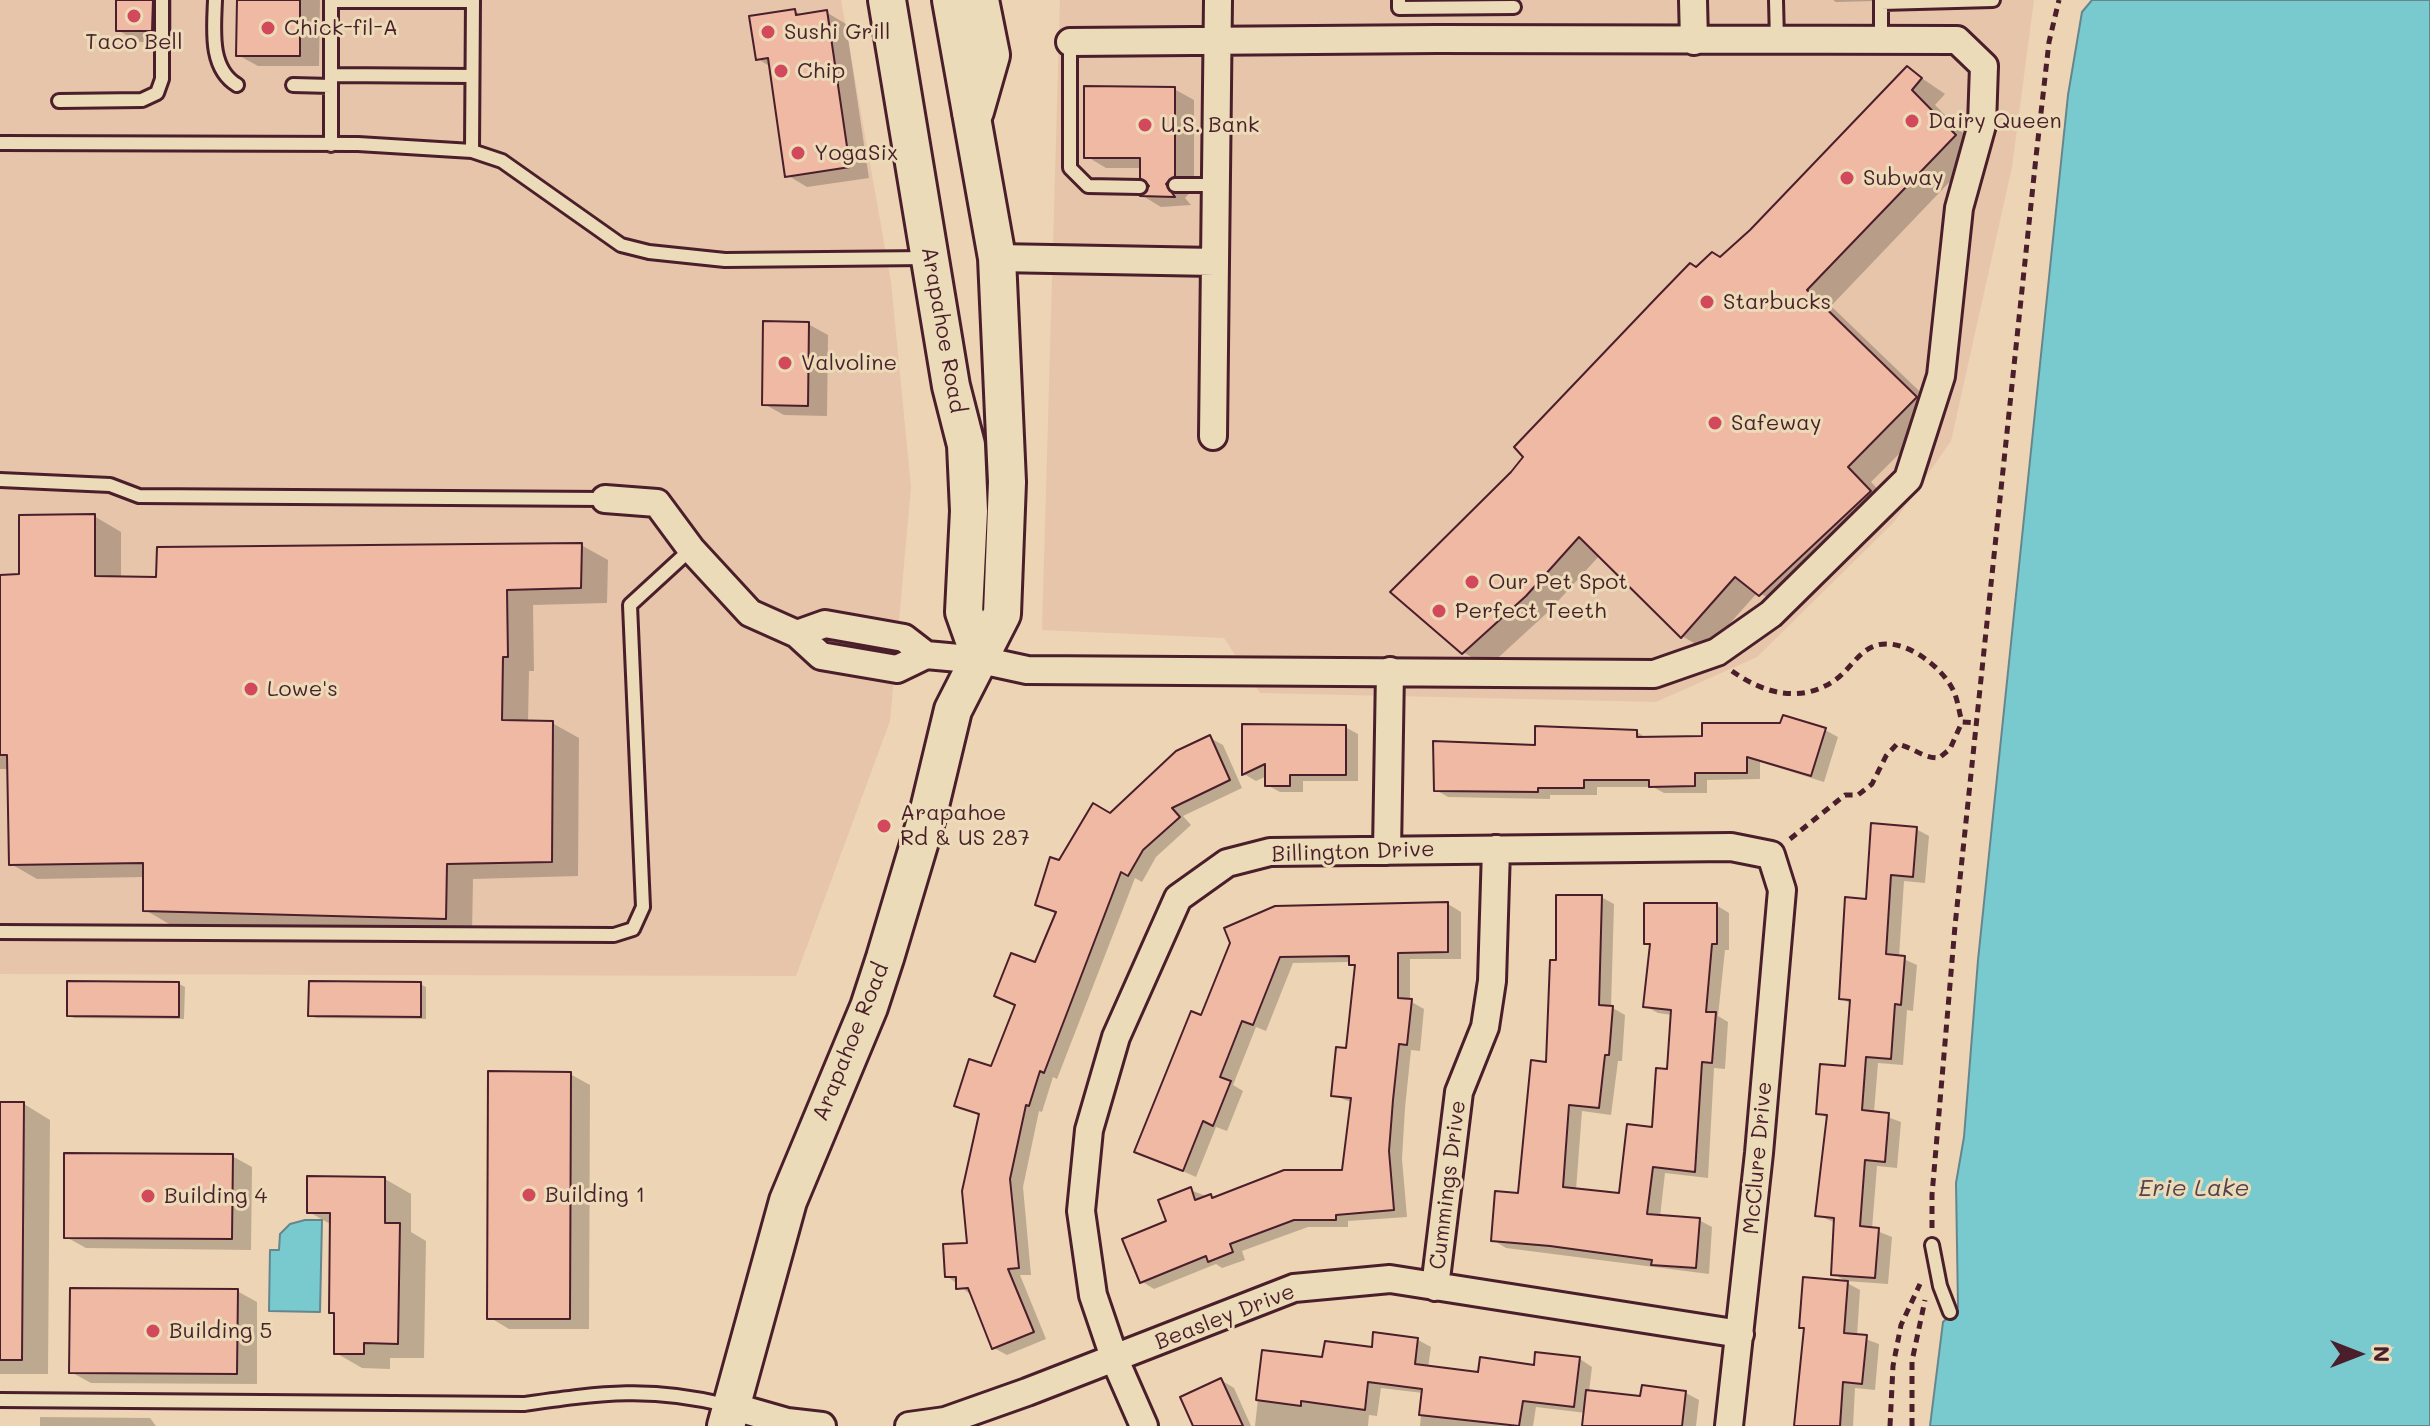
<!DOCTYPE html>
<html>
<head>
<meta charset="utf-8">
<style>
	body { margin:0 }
	#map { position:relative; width:2430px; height:1426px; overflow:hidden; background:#edd4b4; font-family:Mali,sans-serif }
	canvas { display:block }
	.north { position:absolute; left:2318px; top:1314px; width:80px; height:80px; -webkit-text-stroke:6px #ecdbb8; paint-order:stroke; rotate:90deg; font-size:22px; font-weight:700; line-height:32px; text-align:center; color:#4a1f2b }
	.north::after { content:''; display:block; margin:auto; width:28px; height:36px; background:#4a1f2b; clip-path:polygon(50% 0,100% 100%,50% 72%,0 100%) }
</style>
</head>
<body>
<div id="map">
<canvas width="2430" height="1426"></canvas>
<div class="north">N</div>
</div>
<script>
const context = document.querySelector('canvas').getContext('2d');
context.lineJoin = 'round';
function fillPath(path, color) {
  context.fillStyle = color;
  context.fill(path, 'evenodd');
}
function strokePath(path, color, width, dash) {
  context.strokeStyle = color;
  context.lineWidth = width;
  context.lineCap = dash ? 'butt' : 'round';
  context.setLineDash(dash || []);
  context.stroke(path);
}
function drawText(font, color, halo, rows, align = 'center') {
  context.font = font + ' Mali,sans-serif';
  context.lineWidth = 6;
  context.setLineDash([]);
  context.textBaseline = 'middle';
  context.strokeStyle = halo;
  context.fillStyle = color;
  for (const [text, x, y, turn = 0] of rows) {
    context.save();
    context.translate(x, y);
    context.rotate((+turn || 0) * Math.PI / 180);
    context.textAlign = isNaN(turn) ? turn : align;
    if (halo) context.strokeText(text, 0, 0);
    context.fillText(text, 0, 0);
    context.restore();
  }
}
const built = new Path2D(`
	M0,0H841L891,282L911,487L890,721L796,976L0,974Z
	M1060,0H2034L2012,167L1951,441L1894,522L1757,657L1656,702L1260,693L1224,638L1042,630Z`);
const water = new Path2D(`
	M2092,0H2430V1426H1930L1943,1322L1958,1307L1956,1183L1964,1137L1978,960L2068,95L2082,12Z
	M305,1220H322L320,1312L269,1311L270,1250H279L280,1234L290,1224Z`);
const shadow = new Path2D(`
	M118,0H172V42H138L118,30Z
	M239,0H320L319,66H258L238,55Z
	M1427,0H1483V8H1440Z
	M1833,0H1916L1836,2Z
	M795,11L803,16L826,12L846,24L869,178L807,187L787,175L771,67L758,59Z
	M1907,68L1945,94L1935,105L1980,150L1831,306L1941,412L1871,482L1894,506L1785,608L1758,592L1706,650L1682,636L1600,555L1549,611L1488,667L1463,652L1512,474L1697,269L1720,259L1751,232Z
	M1174,89L1194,100V188L1185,198L1191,205L1161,207L1143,196L1152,186L1142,168H1106L1086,156Z
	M808,324L828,335L827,416L784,415L764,404Z
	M94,516L121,532V578L158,579L581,545L608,560L607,603L533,605L534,671H529L528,722L552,723L579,738L578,876L473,879L472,933L171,925L145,910V877L37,879L11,864L10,769H0V577L21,576Z
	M1345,727L1358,734V781H1303V792H1280L1267,785V776L1256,781L1244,774Z
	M1825,730L1838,737L1824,782L1760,762V779L1707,780V793H1664L1653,787H1597V795H1550V799L1448,797L1436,790L1537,747L1637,732L1648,739L1704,738Z
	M1210,738L1223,745L1242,788L1183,816L1191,825L1156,857L1142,882L1135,878L1057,1079L1053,1077L1042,1112L1039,1111L1023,1187L1031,1275H1020L1046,1339L1007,1355L994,1348L971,1295L947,1276L969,1245L980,1116L956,1105L992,1068L1017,1006L997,995L1036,965L1057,914L1038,904L1060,863L1110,815Z
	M1916,829L1929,836L1925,883L1904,881L1899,957L1917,965L1913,1011L1907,1010L1903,1065L1878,1063L1874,1112L1901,1122L1897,1168L1877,1166L1872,1229L1892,1237L1888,1284L1846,1281L1833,1274L1836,1223L1817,1215L1828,1118L1818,1113L1847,1068L1851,1004L1841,998L1868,901Z
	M1601,897L1614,904L1611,1007L1625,1015L1622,1061H1618L1611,1115L1582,1111L1576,1190L1621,1195L1653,1129L1668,1071L1672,1015L1658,1013L1645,1006L1651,946L1646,943L1716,905L1729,913V950H1725L1718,1016L1728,1022L1725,1069L1714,1068L1708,1178L1665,1173L1660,1217L1699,1220L1712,1227L1709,1274L1506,1248L1493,1240L1519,1195L1548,1064L1558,962Z
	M1448,904L1461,912V959H1410V1001L1424,1009L1420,1051L1411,1050L1405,1108L1402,1159L1407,1217L1348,1221V1227H1308L1242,1251L1245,1260L1222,1268L1216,1264L1154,1289L1141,1281L1169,1222L1190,1190L1214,1199L1344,1172L1353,1103L1333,1095L1348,1050L1357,967L1351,962L1293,963L1266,1031L1256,1027L1233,1085L1243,1091L1227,1131L1216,1127L1196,1177L1137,1151L1202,1017L1232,943Z
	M179,984L185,987L184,1019L74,1018L69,1015Z
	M420,984L426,987V1019L316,1018L310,1015Z
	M570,1074L590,1085L589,1329H509L489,1317Z
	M0,1104H24L50,1120L48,1374H0Z
	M232,1156L252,1167L251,1250L86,1248L66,1237Z
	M385,1179L411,1194V1232L426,1241L424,1358H390V1369L362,1368L336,1353V1314L331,1311L332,1225L309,1212Z
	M1847,1283L1860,1290L1857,1336L1879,1344L1875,1390L1855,1388L1853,1426H1797L1806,1329L1801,1327Z
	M237,1291L257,1302V1384L91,1383L71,1372Z
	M1418,1340L1431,1347L1428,1368L1479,1374L1580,1359L1592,1367L1589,1392L1642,1398L1686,1393L1699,1400L1696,1426H1584L1586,1413L1536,1407L1533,1426H1420L1423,1393L1381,1388L1377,1416L1369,1415L1368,1426H1255L1263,1353L1324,1359Z
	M1221,1380L1234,1388L1251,1426H1195Z
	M40,1417L150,1418L156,1426H40Z`);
const building = new Path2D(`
	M116,0H153L152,31H116Z
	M237,0H300V56H236Z
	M795,9L796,15L827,10L850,167L785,177L768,58L756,60L749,16Z
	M1907,66L1922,78L1912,90L1956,135L1807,290L1917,397L1848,467L1871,491L1759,596L1735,577L1681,638L1579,537L1526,596L1462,654L1390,592L1511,472L1523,457L1514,447L1658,296L1690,263L1696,267L1712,252L1720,257L1750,230Z
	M1084,86L1175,87V176L1166,184L1175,197L1140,196L1149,186L1140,178V158H1084Z
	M763,321L809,322L808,406L762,405Z
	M95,514V576L156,577L157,547L582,543L581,588L507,590L508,657H503L502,720L553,721L552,862L447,864L446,919L143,911V863L9,865L7,755H0V575L19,574V515Z
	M1783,715L1826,728L1811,776L1747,757V773H1695V786L1649,787V780H1584V788H1538V792L1434,791L1433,741L1535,745V726L1637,730V737L1702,736V723H1780Z
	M1242,724L1346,725V775H1290V786H1265V764L1242,775Z
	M1210,735L1230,780L1172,808L1180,817L1143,850L1128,876L1121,872L1044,1073L1040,1071L1029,1106L1026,1105L1010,1179L1019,1268L1008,1269L1034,1332L992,1349L968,1288L956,1289V1277H945L943,1244L967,1243L962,1191L979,1114L954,1106L969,1059L991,1066L1015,1005L994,996L1011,953L1035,962L1056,912L1035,905L1050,857L1059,860L1093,803L1110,813L1176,751Z
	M1871,823L1917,827L1913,877L1891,875L1886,954L1905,956L1901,1005L1895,1004L1891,1059L1866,1057L1862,1110L1889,1113L1885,1162L1865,1160L1860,1226L1879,1228L1875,1278L1831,1275L1834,1218L1815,1216L1827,1115L1816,1114L1820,1064L1845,1066L1850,1000L1839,999L1845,897L1866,899Z
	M1556,895H1602L1599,1005L1613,1006L1609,1055H1605L1599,1108L1569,1105L1563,1187L1619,1193L1627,1124L1652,1127L1656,1068L1667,1069L1671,1010L1643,1007L1650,944H1644V903H1717V944H1712L1706,1012H1716L1712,1063L1702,1062L1695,1172L1653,1167L1647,1214L1700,1218L1696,1268L1651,1265L1652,1260L1550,1246L1491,1241L1495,1191L1518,1193L1531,1060L1546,1062L1550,960H1556Z
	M1448,902V952L1398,953V998L1412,999L1407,1045L1399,1044L1393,1100L1389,1151L1394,1210L1336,1215V1220H1294L1230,1244L1233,1252L1208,1262L1206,1256L1140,1283L1122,1239L1166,1221L1158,1200L1191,1187L1195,1200L1211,1194L1212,1198L1284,1170H1342L1351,1098L1331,1096L1336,1047L1346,1048L1355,965H1349V956L1280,957L1253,1025L1242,1021L1220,1077L1231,1081L1213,1126L1203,1121L1183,1171L1134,1152L1191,1011L1201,1015L1230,943L1224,928L1275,906Z
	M67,981L179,982V1017L67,1016Z
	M309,981L421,982V1017L308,1016Z
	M488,1071L571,1072L570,1319H487Z
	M0,1102H24L22,1360H0Z
	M64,1153L233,1154L232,1239L64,1238Z
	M307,1176L385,1177V1223H400L398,1344L364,1343V1354H334V1313H329L330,1213H307Z
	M1803,1277L1848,1281L1844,1333L1867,1335L1862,1384L1843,1382L1840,1426H1794L1804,1328H1799Z
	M70,1288L238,1289L237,1374L69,1373Z
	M1373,1332L1418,1338L1415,1364L1478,1372L1480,1357L1534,1365L1535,1352L1580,1357L1574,1407L1523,1401L1519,1426L1419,1415L1422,1389L1368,1382L1365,1410L1301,1401V1406L1256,1400L1262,1350L1322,1357L1325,1341L1372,1347Z
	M1221,1378L1243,1426H1193L1180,1397Z
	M1642,1385L1686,1391L1682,1426H1582L1586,1390L1640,1396Z`);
const path = new Path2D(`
	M1732,671C1764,694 1804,705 1839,677C1850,668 1857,655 1870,648C1898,632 1943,666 1954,692C1958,701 1959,712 1962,722L1978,723
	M1790,839L1845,795H1858L1872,784L1886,756L1897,744C1913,747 1922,758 1939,758L1950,749L1962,722
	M1932,1228V1195L1955,926L2036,157L2049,42L2059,0
	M1890,1426L1893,1366L1901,1325L1920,1284
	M1912,1426V1361L1925,1300`);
const lane = new Path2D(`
	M215,0C214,29 209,68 237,85
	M331,0V145
	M1399,0V8L1514,7
	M1776,0L1777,41
	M1881,0V41
	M331,1H473
	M1881,3L1993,0
	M1070,42V168L1088,186L1140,187
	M331,75L472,76
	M293,85L331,86
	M59,101L142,100L157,93L162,79V0
	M0,143L358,144L472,151L502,161L621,245L649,252L725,260L927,258
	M472,151L473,0
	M1175,185H1215
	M0,480L110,485L139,496L605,499
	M0,932L614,935L633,929L643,907L630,605L691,549
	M1932,1245L1940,1286L1950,1312
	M0,1400L524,1404C602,1393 649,1386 726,1405`);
const street = new Path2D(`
	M1693,0L1694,41
	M997,258L1215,262
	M1213,436L1218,0
	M605,499L657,503L691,549L750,613L797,634L821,656L897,669L926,655
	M797,634L825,624L904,638L926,655L981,660L1027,670L1654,674L1717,652L1771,614L1908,479L1941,376L1959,208L1982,125L1984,66L1957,40L1437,39L1070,42
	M1387,851L1390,671
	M1435,1287L1459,1092L1485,1027L1492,981L1496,849
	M731,1406L787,1422L822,1426
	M909,1426L945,1421L1027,1392L1294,1288L1390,1279L1740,1334
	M1144,1426L1115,1360L1093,1295L1081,1211L1089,1130L1116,1037L1178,898L1227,863L1270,852L1731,847L1771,855L1782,890L1759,1153L1729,1426`);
const secondary = new Path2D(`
	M887,0L951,386L966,445L969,511L964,612L981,660
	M726,1426L788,1201L869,1007L885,958L928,814L953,710L1002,614L1007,482L997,258L951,0`);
const primary = new Path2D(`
	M973,111L989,55L978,0`);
const markers = [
	[134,16,8,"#d1495b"],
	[268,28,8,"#d1495b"],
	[768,32,8,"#d1495b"],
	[781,71,8,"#d1495b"],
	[1912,121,8,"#d1495b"],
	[1145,125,8,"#d1495b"],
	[798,153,8,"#d1495b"],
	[1847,178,8,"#d1495b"],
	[1707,302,8,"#d1495b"],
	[785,363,8,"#d1495b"],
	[1715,423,8,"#d1495b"],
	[1472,582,8,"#d1495b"],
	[1439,611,8,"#d1495b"],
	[251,689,8,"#d1495b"],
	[884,826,8,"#d1495b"],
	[529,1195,8,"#d1495b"],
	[148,1196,8,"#d1495b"],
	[153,1331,8,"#d1495b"]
];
const poiNames = [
	["Chick-fil-A",284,28],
	["Sushi Grill",784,32],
	["Taco Bell",134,42,"center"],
	["Chip",797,71],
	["Dairy Queen",1928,121],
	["U.S. Bank",1161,125],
	["YogaSix",814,153],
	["Subway",1863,178],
	["Starbucks",1723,302],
	["Valvoline",801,363],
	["Safeway",1731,423],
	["Our Pet Spot",1488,582],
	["Perfect Teeth",1455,611],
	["Lowe's",267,689],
	["Arapahoe",900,813],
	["Rd & US 287",900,838],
	["Building 1",545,1195],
	["Building 4",164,1196],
	["Building 5",169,1331]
];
const streetNames = [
	["Arapahoe Road",943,330,80],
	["Billington Drive",1353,852,-2],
	["Arapahoe Road",851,1042,-68],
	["McClure Drive",1758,1158,-85],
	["Cummings Drive",1448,1185,-83],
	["Beasley Drive",1225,1317,-21]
];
const waterNames = [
	["Erie Lake",2194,1189]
];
fillPath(built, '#e7c5aa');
fillPath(water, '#78cacf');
strokePath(water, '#66868d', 2);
fillPath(shadow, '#0003');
fillPath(building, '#efb9a3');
strokePath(building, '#4a1f2b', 2);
strokePath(lane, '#4a1f2b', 18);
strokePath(street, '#4a1f2b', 32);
strokePath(secondary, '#4a1f2b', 42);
strokePath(primary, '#4a1f2b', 46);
strokePath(path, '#4a1f2b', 5, [8, 6]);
strokePath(lane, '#ecdbb8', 12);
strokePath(street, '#ecdbb8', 26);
strokePath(secondary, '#ecdbb8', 36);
strokePath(primary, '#ecdbb8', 40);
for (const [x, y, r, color] of markers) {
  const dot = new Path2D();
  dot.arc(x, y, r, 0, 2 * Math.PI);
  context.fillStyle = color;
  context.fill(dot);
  strokePath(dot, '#ecdbb8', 3);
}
drawText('22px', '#4a1f2b', '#ecdbb8', poiNames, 'left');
drawText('22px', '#4a1f2b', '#ecdbb8', streetNames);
drawText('italic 24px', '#53414c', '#ecdbb8', waterNames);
</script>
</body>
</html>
